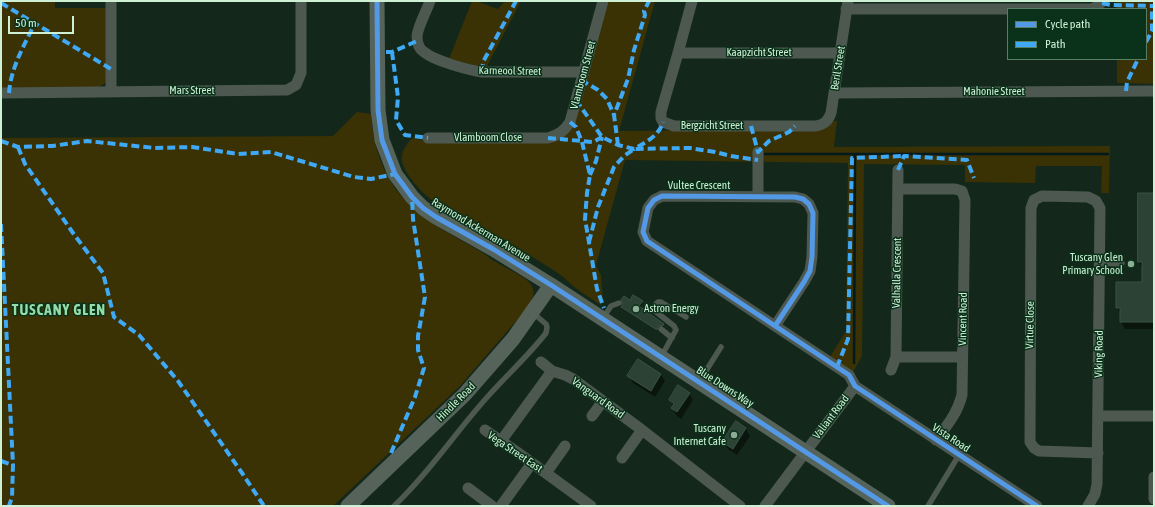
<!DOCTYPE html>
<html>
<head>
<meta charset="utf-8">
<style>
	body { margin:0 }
	#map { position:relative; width:1155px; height:507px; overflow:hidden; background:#13281b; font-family:"Asap Condensed",sans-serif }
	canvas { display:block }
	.frame { position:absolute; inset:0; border:2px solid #cef1d6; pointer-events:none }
	.legend { position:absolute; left:1007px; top:8px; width:140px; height:52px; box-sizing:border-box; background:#0a3119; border:1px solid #587e65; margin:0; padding:5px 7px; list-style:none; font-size:12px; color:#cef1d6 }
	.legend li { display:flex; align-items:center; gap:8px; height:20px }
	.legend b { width:20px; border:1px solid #587e65 }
	.scale { position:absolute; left:8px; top:16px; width:66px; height:18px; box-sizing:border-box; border:2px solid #cef1d6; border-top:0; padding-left:5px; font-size:12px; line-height:14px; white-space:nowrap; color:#cef1d6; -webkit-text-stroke:3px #0a3119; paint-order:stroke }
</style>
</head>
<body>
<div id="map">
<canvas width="1155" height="507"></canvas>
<div class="frame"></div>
<ul class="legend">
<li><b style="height:5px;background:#5399e6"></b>Cycle path</li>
<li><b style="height:5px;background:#3fa9f5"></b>Path</li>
</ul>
<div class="scale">50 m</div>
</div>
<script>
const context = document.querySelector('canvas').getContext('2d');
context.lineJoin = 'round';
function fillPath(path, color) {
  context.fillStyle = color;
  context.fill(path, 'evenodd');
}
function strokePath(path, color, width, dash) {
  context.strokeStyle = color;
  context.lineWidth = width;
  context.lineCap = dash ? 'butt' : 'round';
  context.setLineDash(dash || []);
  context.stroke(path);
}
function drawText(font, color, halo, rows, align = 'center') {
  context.font = font + ' "Asap Condensed",sans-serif';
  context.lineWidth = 3;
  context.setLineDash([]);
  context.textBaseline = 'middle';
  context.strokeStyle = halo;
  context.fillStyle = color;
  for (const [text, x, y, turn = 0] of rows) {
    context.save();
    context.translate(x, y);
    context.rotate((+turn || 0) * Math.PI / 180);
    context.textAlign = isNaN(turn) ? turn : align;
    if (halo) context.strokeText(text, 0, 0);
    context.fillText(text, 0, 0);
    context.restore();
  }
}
const green = new Path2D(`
	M1,1H55V8H107L106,81L104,84L97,88L1,89Z
	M472,1H476L498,9L505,1H521L486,68L449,59Z
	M607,1H655L619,131L822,129L828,127L833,121H837L834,147L1110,146L1109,193H1101L1102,166H1036L1035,183L965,182V165L864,164L862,356L853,372L830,357L846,331L848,163L625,160L596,265L601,275L603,302L601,305C592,299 582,293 573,286C569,283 566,279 562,276C545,264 527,254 510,243C476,222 433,212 409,176C399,160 399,153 412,138L429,141L560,138Z
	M1116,1H1154V84L1117,83V59H1146V9H1116Z
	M357,112L371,114C373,145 383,177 405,200C427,223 456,237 483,253C488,256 491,260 496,262C505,268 523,275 530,283C536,291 533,298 529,306L460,386L333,506H1V138L333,136Z`);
const shadow = new Path2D(`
	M1154,194V329H1125L1121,322V314L1117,308L1143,283V269L1139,262Z
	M630,301L642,302L643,303L640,308L664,325V327H660L658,331L623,309L622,307Z
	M638,360L661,374L665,381L655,397L633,383L629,376Z
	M689,393L693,400L681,419L676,415L672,408L673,406L670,400Z
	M736,423L746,429L750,436L737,455L728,449L724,442Z`);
const stream = new Path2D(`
	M765,154H1108
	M854,363L855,154`);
const building = new Path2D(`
	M1138,193H1154V322H1120V308H1116V282H1142V262H1138Z
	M633,295L643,301L639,306L664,324L663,326L659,325L657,330L621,307L623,304L621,300L624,296L630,300Z
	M638,359L661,374L651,391L627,376Z
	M678,385L690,393L677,412L671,408L674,404L669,400Z
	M736,421L746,428L733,449L722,442Z`);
const lane = new Path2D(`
	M1100,263L1119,264L1122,263
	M603,318L611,306L619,303
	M661,329L672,338
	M661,357L676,330L674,326L655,311C653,308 655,304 658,302H661L686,317
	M699,382L721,347
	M394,506C430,472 457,430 490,394C508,374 529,355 546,333L547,327L546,324L533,313
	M928,506L959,455`);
const street = new Path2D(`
	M111,1V92
	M430,1C427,10 418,26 417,36C417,42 419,49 424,52C435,61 468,70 482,72H583
	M692,1L678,53L661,112V118L663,122L674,126H816C825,124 828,121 831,113L848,1
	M846,9H1091L1096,7L1103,1
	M678,53H840
	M1,93L287,90L296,85L301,73V1
	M834,93L1154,91
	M428,138H548C559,135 564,131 570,122L603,1
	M898,189H955L962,191L965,200L962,395C957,414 948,424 936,440
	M758,196V152
	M775,326L804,282L810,271L812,257L813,213L809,204L803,199L795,197L662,196L654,200L648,208L643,232L647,241L849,375L855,386L1037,506
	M896,357H962
	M541,362L552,371L565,375L573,379L642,430L740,506
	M891,370L896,357L898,170
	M592,416L603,401
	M1098,416H1154
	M485,430L517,452L591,506
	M501,441L552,371
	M622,458L642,430
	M546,473L565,446
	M1154,477V499
	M468,488L492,506
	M501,506L532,463
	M765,506L855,386
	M1088,506L1095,494L1097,484L1100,208L1096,201L1088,197L1042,196L1034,200L1031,208L1030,442L1034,448L1039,451L1098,453`);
const secondary = new Path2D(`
	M377,1L378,110L382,140L395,174L412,197L423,208L436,217L493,249L551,285L888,506
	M348,506L465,394L513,339L551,285`);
const quiet = new Path2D(`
	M1,3L111,69
	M1102,3L1111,5L1154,6
	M1146,42L1152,31V6
	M386,52H392L417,41
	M392,52L398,97L396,120L405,135L428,138
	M482,72L483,62L516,1
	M581,80L598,90L607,99L614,115
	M1126,91L1127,82L1138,59
	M9,93C11,67 24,46 35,23
	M576,100L602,137L618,145L634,149C646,142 659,136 663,122
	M570,122L576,127L582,142L590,175L587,193L585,219L597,289L604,308
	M751,126L758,152L769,141L789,132L795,126
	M548,138L593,142L602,137
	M1,141L18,147L52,146L87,141L155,148L192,147L238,154L271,152L354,177L371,179L395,174
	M618,145L614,115L628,79L634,50L645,15L644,11L649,1
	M18,147L25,164L73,233L103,273L114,317L139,335L178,381L242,473L264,506
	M898,170L904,156L967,160L974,178
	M590,175L596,161L602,137
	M1,224L13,465L12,497L9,506
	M589,242L598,207L614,167L624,156L634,149L690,148L715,152L731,156L758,160
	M837,367L848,339L852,158L904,156
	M391,453L415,397L424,368L418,350V336L425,297L413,219L412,197
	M1,461L13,465`);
const cycleway = new Path2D(`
	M377,1L378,110L382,140L395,174L412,197L423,208L436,217L493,249L551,285L888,506
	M775,326L804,282L810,271L812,257L813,213L809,204L803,199L795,197L662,196L654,200L648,208L643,232L647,241L849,375L855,386L1037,506`);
const markers = [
	[1131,264,4,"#8dab95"],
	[636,309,4,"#8dab95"],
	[734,435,4,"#8dab95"]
];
const streetNames = [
	["Kaapzicht Street",759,53],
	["Beril Street",838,68,-81],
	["Karneool Street",510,71,1],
	["Vlamboom Street",583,75,-75],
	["Mars Street",192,91],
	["Mahonie Street",994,92],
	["Bergzicht Street",712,126],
	["Vlamboom Close",488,138],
	["Vultee Crescent",699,186],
	["Raymond Ackerman Avenue",481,230,31],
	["Valhalla Crescent",897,273,-89],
	["Vincent Road",963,319,-89],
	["Virtue Close",1030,325,-89],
	["Viking Road",1099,354,-89],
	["Blue Downs Way",725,387,33],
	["Vanguard Road",598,398,36],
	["Hindle Road",456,402,-45],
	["Valiant Road",831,417,-53],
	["Vista Road",951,438,33],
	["Vega Street East",515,452,34]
];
const poiNames = [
	["Tuscany Glen",1123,258],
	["Primary School",1123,271],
	["Astron Energy",644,309,"left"],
	["Tuscany",726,429],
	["Internet Cafe",726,442]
];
const districtNames = [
	["TUSCANY GLEN",59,310]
];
fillPath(green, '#3a3104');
fillPath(shadow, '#0007');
strokePath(stream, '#02191d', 2.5);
fillPath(building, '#2b4234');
strokePath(building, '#3b5243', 1);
strokePath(lane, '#4d5851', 5.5);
strokePath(street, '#4d5851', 11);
strokePath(secondary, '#55635a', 15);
strokePath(quiet, '#3fa9f5', 4, [8, 4]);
strokePath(cycleway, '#5399e6', 5);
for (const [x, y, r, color] of markers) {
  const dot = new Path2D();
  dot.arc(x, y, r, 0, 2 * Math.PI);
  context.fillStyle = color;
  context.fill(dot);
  strokePath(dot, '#0a3119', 1.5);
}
drawText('11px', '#cef1d6', '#0a3119', streetNames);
drawText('11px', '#cef1d6', '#0a3119', poiNames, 'right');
context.letterSpacing = '1px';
drawText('bold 15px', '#94dca8', '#0a3119', districtNames);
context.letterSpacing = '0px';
</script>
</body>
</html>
